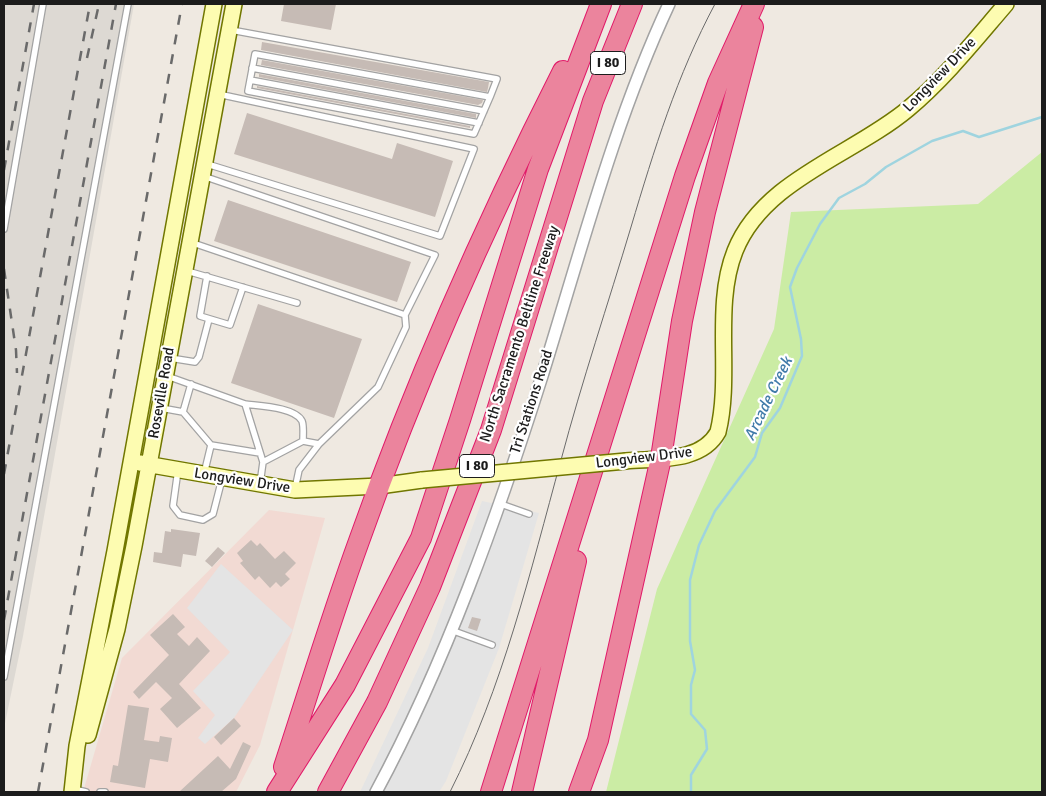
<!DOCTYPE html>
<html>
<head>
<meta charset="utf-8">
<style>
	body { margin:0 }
	#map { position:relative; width:1046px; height:796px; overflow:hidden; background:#efe9e1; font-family:Signika,sans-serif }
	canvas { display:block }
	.frame { position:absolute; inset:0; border:5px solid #1c1c1c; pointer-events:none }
</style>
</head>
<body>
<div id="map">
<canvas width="1046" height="796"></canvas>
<div class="frame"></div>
</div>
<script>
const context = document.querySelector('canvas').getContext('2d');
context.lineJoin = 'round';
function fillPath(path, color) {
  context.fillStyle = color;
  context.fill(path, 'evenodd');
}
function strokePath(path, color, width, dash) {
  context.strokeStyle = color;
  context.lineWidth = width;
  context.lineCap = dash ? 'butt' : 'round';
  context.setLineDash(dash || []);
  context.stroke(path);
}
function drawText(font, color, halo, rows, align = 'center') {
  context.font = font + ' Signika,sans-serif';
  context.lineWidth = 4.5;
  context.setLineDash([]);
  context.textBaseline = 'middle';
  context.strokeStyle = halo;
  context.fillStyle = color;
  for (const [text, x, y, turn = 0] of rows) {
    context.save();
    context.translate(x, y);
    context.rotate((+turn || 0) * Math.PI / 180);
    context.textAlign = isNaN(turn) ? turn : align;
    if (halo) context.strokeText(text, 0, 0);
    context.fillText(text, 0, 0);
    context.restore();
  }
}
const military = new Path2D(`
	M269,510L325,518L260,745L236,792H83L122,658Z`);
const airport = new Path2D(`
	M4,4H134L23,636L4,728Z`);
const grass = new Path2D(`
	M1042,152V792H606L657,589L774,329L791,212L978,204Z`);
const parking = new Path2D(`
	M482,501L539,513L499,648L446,781L439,792H360L428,648Z
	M221,564L293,630L234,718L205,744L198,738L215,715L193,691L230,652L187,608Z`);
const stream = new Path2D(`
	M691,792V775L707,749L705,730L691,714V685L695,670L690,641V580L699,545L715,511L755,457L762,433L780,408L802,356L801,339L790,287L797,268L820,224L839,198L865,184L886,167L932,141L963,131L979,137L1042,117`);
const building = new Path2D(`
	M284,4H336L331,30L281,21Z
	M262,42L489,82L488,88L487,92L261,50Z
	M262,60L483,100L482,103L478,105L261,65Z
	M259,74L476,114V118L259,77Z
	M257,86L470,126V128L257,88Z
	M247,113L392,159L397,143L453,161L435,217L234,154Z
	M228,200L411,262L397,302L214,241Z
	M258,304L362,339L334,418L231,383Z
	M171,529L200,533L196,556L183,554L181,567L153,562L154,552L162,553L165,531L171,532Z
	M251,540L257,546L260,543L275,559L284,551L296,563L285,574L290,579L281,587L276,582L270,588L259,576L255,580L240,563L243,561L237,553Z
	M218,547L225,553L212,567L205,561Z
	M173,614L185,627L177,634L189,646L197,637L210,651L179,684L201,708L177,728L160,709L172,698L156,682L139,699L133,692L169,655L150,635Z
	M472,617L481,619L477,631L468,628Z
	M128,705L149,708L144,740L159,742L160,736L172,738L168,762L150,759L145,788L110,782L113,765L118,766Z
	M234,718L241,726L221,745L214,737Z
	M243,742L251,746L236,779L221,792H179L218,756L230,769Z`);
const lane = new Path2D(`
	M231,30L497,79L490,97L255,54L248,91L474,134L490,97
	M252,68L484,111
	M250,80L479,123
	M207,164L440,236L474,149L218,94
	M4,229L43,4
	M190,242L405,315L435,255L203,176
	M187,271L297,303
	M207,276L200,316L230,325L243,287
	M170,358L195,362L199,357L209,319
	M167,376L245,404L263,462L260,484
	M245,404C259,406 295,407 302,421C304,426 303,435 303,441
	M161,408L183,412L211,445L260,453
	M183,412L191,384
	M263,462L303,441L319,444
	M178,470L173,506L180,515L203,520L213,514L222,479
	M204,474L211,445
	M295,489L299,470L319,444L378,387L406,327L405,315
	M498,503L529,514
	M451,630L492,645
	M4,677L128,4
	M74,789L86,792
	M100,792H105`);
const street = new Path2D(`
	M376,792C445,664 498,515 542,376C581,251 614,122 669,4`);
const secondary = new Path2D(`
	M626,461C657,458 701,463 718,432C732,375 713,306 735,251C763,180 853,155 908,109C945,78 975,40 1006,4
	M140,463L295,490L379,486L422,480
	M88,735L117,629L134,546L234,4
	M72,792L77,746L115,551L214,4`);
const highway = new Path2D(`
	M284,767C309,691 332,615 359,541C416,380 486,223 563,71
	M277,792L345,685L421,538L460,420L538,169L601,4
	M328,792L377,702L430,587L491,430L593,101L632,4
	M491,792L685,176L718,83L754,4
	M522,792L576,561
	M579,792L598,740L661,458L682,321L705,212L753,27`);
const tram = new Path2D(`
	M450,792C503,687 530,573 561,460C582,381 608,304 631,227C654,150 677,75 715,4`);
const rail = new Path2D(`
	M87,58L99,4
	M4,170L34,4
	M4,269L16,350L17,373
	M4,474L90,4
	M4,620L116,4
	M38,792L182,4`);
const secondaryBridge = new Path2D(`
	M422,480L626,461`);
const shields = [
	[608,63,35],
	[477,466,35]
];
const shieldNames = [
	["I 80",608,63],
	["I 80",477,466]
];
const streetNames = [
	["Longview Drive",940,75,-46],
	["North Sacramento Beltline Freeway",520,334,-72],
	["Roseville Road",162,393,-80],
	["Tri Stations Road",532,402,-72],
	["Longview Drive",644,458,-7],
	["Longview Drive",242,481,9]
];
const waterNames = [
	["Arcade Creek",769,399,-64]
];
fillPath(military, '#f2dad3');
fillPath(airport, '#ddd9d3');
fillPath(grass, '#cbeca4');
fillPath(parking, '#e4e4e4');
strokePath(stream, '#9fd4df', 2.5);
fillPath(building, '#c6bbb5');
strokePath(lane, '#a3a3a3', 8);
strokePath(street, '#a3a3a3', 14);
strokePath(secondary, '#717700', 18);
strokePath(highway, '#e11a69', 22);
strokePath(lane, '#fff', 5.5);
strokePath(street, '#fff', 11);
strokePath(secondary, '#fdfcb1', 15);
strokePath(highway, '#eb849d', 20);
strokePath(tram, '#6a6a6a', 1);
strokePath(rail, '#6a6a6a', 2.5, [10, 10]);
strokePath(secondaryBridge, '#717700', 18, []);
strokePath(secondaryBridge, '#fdfcb1', 15);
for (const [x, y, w] of shields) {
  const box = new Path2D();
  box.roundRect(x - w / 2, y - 11.5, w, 23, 4);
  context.fillStyle = '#fff';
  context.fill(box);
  strokePath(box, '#1c1c1c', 1);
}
drawText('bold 14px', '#1c1c1c', null, shieldNames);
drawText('15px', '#1c1c1c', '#fff', streetNames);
drawText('italic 16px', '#417ba9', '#fff', waterNames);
</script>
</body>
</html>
